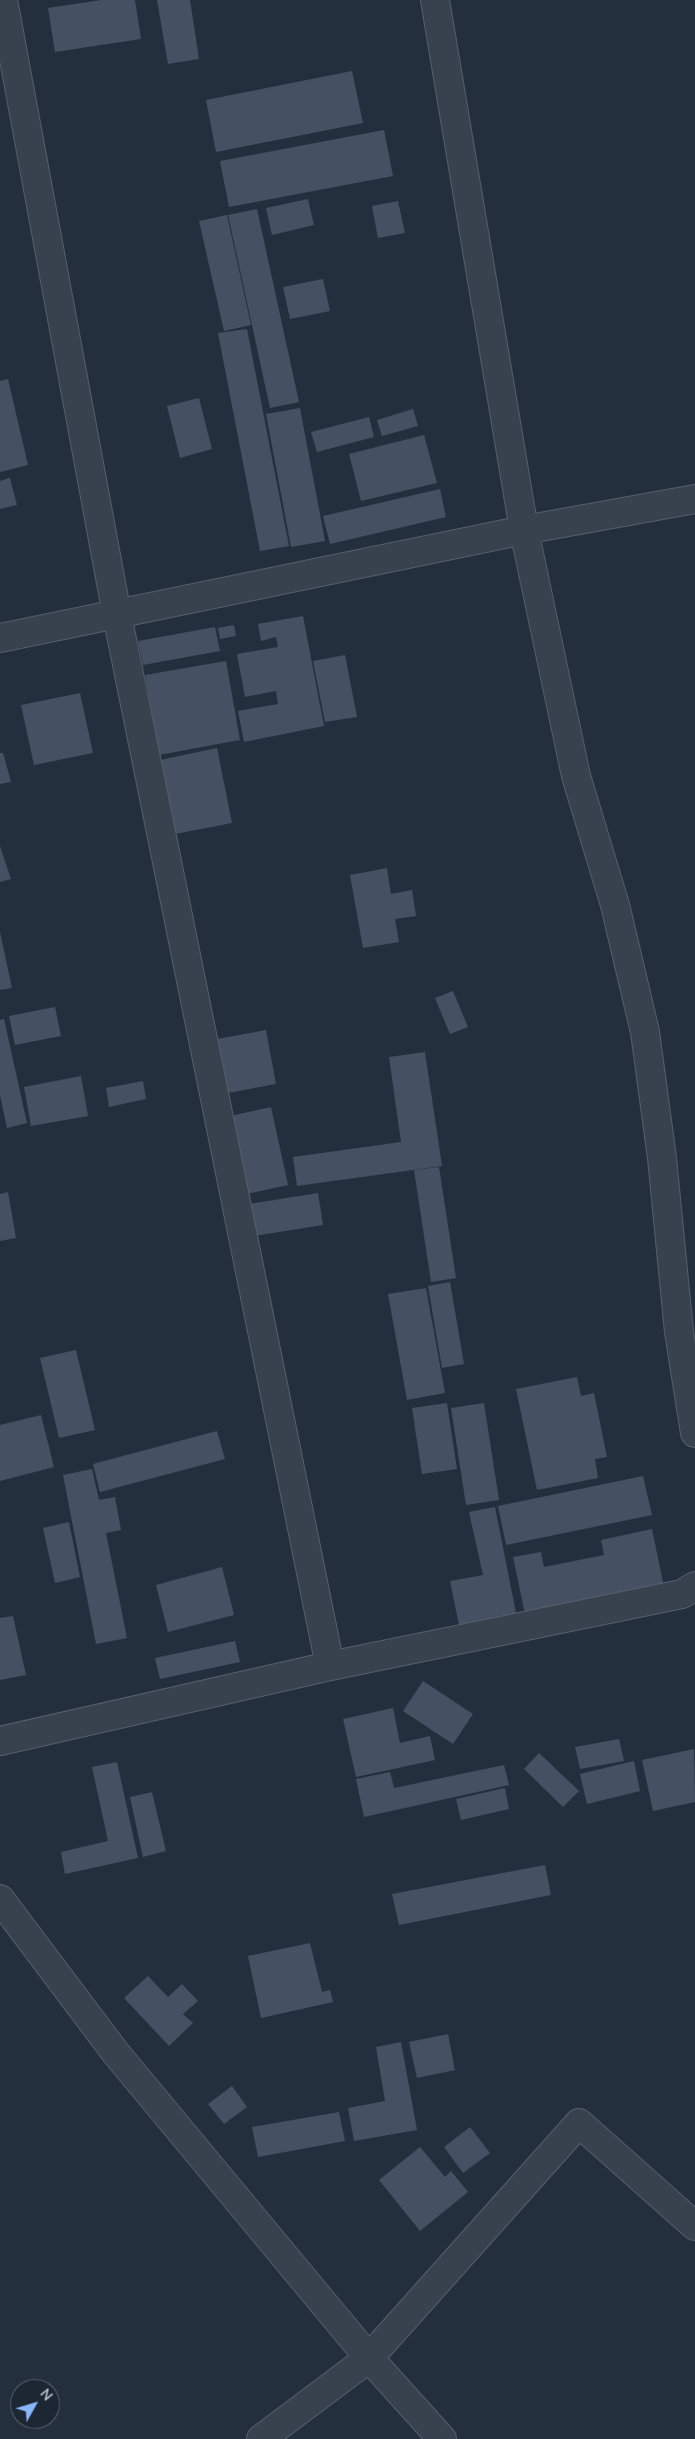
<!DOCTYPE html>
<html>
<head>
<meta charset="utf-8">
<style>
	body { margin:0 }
	#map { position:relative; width:695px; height:2439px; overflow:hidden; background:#242f3e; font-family:"Nunito Sans",sans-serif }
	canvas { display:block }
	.north { position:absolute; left:10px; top:2379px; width:50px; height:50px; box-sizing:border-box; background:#1d2633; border:1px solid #59626f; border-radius:50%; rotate:51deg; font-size:14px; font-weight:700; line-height:20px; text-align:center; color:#b4bcc9 }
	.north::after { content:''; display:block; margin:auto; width:18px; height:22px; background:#8ab4f8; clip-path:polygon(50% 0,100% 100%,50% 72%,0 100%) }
</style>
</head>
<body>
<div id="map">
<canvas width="695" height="2439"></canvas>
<div class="north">N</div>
</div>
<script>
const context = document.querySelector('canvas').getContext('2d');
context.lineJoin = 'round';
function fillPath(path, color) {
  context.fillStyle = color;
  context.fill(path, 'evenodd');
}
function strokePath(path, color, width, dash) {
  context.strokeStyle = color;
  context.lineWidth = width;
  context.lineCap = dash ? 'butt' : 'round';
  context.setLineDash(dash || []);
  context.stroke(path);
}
const building = new Path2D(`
	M101,0H135L141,39L55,52L48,8Z
	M157,0H190L199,59L168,64Z
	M352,71L363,123L216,152L206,100Z
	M384,130L393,176L229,207L220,161Z
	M308,199L314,225L272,235L266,208Z
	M398,201L405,233L378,238L372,206Z
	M257,209L299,402L270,408L228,215Z
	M227,215L251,325L224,331L199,221Z
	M323,279L330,311L290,319L283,287Z
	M247,329L289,546L260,551L218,333Z
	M8,379L28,465L0,472V381Z
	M199,398L212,449L180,458L167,406Z
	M300,408L325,541L291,547L266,414Z
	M413,409L418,426L382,436L377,420Z
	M369,417L374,437L317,452L311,432Z
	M424,435L437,483L361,501L349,454Z
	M10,478L17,505L0,509V481Z
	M440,489L446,517L330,544L323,516Z
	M303,616L324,726L244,742L238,711L278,704L276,691L245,697L237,654L278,647L276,637L261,641L258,624Z
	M234,625L236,636L220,639L218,628Z
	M215,627L220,651L143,665L138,641Z
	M345,655L357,717L325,722L313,661Z
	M226,661L240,740L159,755L145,675Z
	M80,693L93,753L34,765L21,705Z
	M217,748L232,823L175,834L160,760Z
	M0,753H3L11,782L0,784Z
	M0,846L11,879L0,882Z
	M387,868L391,894L412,890L416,916L395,919L399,942L363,948L350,875Z
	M0,932L12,988L0,990Z
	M453,991L468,1027L450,1034L435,998Z
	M55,1007L61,1036L15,1045L9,1016Z
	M4,1019L27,1123L7,1128L0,1095V1020Z
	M266,1030L276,1084L217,1095L212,1068L223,1066L218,1039Z
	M425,1052L442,1166L297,1186L293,1157L401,1142L389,1057Z
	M81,1076L88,1116L31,1126L24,1087Z
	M143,1081L146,1099L109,1107L106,1088Z
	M271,1107L288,1185L247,1194L230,1116Z
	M439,1167L456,1278L431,1282L414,1170Z
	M8,1192L16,1238L0,1241V1194Z
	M318,1193L323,1225L254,1236L249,1204Z
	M450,1282L464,1364L442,1368L428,1286Z
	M426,1288L445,1393L407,1400L388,1294Z
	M76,1350L95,1430L59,1438L40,1358Z
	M577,1377L581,1396L594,1393L607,1457L595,1459L598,1478L537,1490L516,1389Z
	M447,1403L457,1469L422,1474L412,1408Z
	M484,1403L499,1500L466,1505L451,1408Z
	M41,1415L54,1467L0,1481V1425Z
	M217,1431L225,1459L100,1492L93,1464Z
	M92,1469L99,1500L115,1497L121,1530L106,1533L127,1638L96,1644L63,1475Z
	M643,1476L652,1515L506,1545L498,1506Z
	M495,1507L517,1618L460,1630L450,1581L483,1575L469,1512Z
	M69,1522L80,1577L55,1583L43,1528Z
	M652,1529L664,1587L525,1614L513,1557L541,1552L544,1567L604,1555L601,1540Z
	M222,1567L234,1615L168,1632L156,1585Z
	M13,1616L26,1675L0,1680V1618Z
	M235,1641L240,1662L160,1679L155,1658Z
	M423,1681L473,1714L453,1744L403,1711Z
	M393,1708L400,1743L430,1736L435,1760L356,1777L343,1719Z
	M619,1739L624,1761L580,1769L575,1747Z
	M694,1749L695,1802L653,1811L642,1760Z
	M539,1753L579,1791L563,1807L524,1769Z
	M634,1761L640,1791L587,1804L580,1774Z
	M117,1762L138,1858L65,1874L61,1852L108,1841L92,1767Z
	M504,1765L509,1785L364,1817L356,1779L390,1772L394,1788Z
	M505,1788L509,1809L461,1820L456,1799Z
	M152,1792L166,1851L143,1857L130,1797Z
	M545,1865L551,1895L399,1925L392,1894Z
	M310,1943L322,1992L330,1990L333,2002L261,2018L248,1956Z
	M148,1976L168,1997L182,1984L198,2001L183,2014L193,2023L169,2046L124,1998Z
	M448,2034L455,2070L417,2078L409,2042Z
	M401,2042L417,2130L354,2141L348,2108L385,2101L376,2047Z
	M232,2086L247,2107L224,2124L208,2104Z
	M339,2112L345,2141L258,2157L252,2127Z
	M470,2127L490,2153L463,2173L444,2147Z
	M420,2147L445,2177L451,2171L468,2192L420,2231L379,2180Z`);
const street = new Path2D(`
	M3,0L117,615L330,1666
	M435,0L524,530L576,776L615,905L645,1032L662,1158L679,1332L695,1433
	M0,638L524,530L695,499
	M0,1741L330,1666L682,1594L695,1586
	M0,1899L115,2052L369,2358L442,2439
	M261,2439L369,2358L579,2123L695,2226`);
fillPath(building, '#455162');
strokePath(street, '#565f6c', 30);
strokePath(street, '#38414e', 28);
</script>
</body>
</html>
